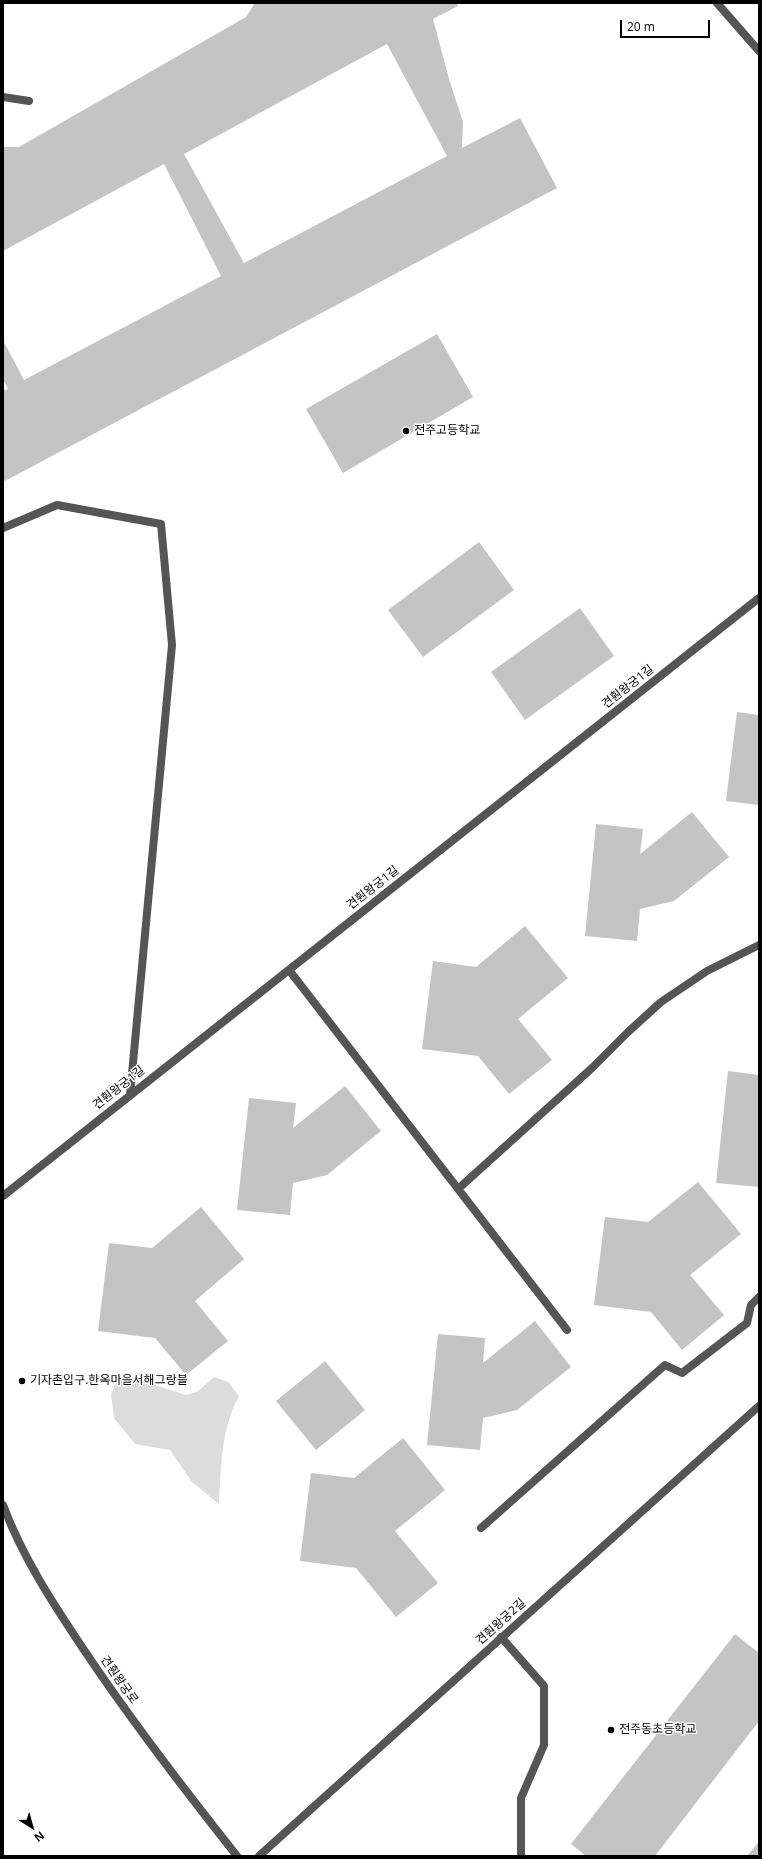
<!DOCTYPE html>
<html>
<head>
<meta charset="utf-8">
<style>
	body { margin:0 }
	#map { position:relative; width:762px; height:1859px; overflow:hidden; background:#fff; font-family:"Open Sans",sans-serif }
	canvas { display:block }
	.frame { position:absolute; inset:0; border:4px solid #000; pointer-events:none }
	.north { position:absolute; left:12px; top:1807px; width:40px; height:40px; -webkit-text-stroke:3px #fff; paint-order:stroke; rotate:143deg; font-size:11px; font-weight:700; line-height:16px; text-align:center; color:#000 }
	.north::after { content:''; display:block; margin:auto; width:14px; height:18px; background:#000; clip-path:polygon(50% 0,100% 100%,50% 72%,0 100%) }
	.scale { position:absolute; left:620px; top:20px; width:90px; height:18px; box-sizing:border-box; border:2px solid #000; border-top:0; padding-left:5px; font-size:12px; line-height:14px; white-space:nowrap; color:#000; -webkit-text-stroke:3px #fff; paint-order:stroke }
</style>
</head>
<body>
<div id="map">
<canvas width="762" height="1859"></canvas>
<div class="frame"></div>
<div class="north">N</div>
<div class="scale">20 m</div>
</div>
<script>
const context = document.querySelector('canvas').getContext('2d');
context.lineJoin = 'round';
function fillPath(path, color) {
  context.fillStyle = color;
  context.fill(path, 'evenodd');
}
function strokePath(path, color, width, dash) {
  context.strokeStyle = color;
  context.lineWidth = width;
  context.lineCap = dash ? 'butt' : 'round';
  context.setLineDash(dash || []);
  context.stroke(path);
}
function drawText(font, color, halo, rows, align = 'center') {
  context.font = font + ' "Open Sans","Noto Sans KR",sans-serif';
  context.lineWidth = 3;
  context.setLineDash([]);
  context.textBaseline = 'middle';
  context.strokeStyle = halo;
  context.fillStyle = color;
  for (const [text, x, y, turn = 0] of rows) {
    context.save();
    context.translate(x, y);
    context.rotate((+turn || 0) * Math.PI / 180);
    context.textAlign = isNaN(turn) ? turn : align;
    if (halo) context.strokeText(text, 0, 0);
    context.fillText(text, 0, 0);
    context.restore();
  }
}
const green = new Path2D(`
	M119,1377L133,1378L186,1395L197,1392L214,1377L228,1382L239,1396C221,1429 221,1467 219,1504L192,1482L170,1450L135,1444L114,1418L111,1394Z`);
const building = new Path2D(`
	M255,3H457L458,6L433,19L449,79L463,122L462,148L520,118L557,188L3,482V391L8,389L3,379V340L24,380L221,276L164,164L3,251V147H19L246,17ZM387,44L447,156L244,263L184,154Z
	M437,334L473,397L343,473L306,409Z
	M479,542L514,590L423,657L388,610Z
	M580,608L614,656L525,720L491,672Z
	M737,712L759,715V805L726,801Z
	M692,812L729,857L674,901L640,909L637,941L585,936L596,824L643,829L640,854Z
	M525,926L568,978L518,1019L552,1060L509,1094L478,1056L422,1049L433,961L476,967Z
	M728,1071L759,1075V1187L716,1183Z
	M345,1086L381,1131L327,1175L293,1183L290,1215L237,1210L249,1098L296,1103L293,1128Z
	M698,1182L741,1234L690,1275L724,1315L682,1350L651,1312L594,1305L605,1217L648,1222Z
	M201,1207L244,1259L195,1301L228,1341L186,1375L155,1338L98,1331L109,1243L152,1248Z
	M535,1321L571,1367L517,1410L483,1418L480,1450L427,1445L438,1334L485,1338L483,1363Z
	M325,1361L365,1410L316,1450L276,1401Z
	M403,1438L445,1490L395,1531L438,1583L396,1617L356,1568L300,1561L311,1473L354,1478Z
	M735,1634L759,1653V1721L655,1856H586L571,1844Z
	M759,1842V1856H747Z`);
const service = new Path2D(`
	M3,97L29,101
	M289,970L567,1330
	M458,1189L592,1068L628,1032L661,1002L707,971L759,945
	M481,1528L665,1365L682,1373L747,1323L751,1305L759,1297
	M501,1637L544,1686V1745L521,1798V1856`);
const minor = new Path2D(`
	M717,3L759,51
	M3,528L57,505L161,524L172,645L130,1095
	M3,1196L759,598
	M259,1856L759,1406`);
const tertiary = new Path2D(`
	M3,1505C22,1556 52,1602 82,1647C130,1719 183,1788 237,1856`);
const markers = [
	[406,431,4,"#000"],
	[22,1381,4,"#000"],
	[611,1730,4,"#000"]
];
const poiNames = [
	["전주고등학교",414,431],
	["기자촌입구.한옥마을서해그랑블",30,1381],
	["전주동초등학교",619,1730]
];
const streetNames = [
	["견훤왕궁1길",628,687,-38],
	["견훤왕궁1길",373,888,-38],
	["견훤왕궁1길",119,1088,-38],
	["견훤왕궁2길",501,1622,-42],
	["견훤왕궁로",119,1680,55]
];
fillPath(green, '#dcdcdc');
fillPath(building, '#c4c4c4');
strokePath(service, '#555', 8);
strokePath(minor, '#555', 8);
strokePath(tertiary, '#555', 8);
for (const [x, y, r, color] of markers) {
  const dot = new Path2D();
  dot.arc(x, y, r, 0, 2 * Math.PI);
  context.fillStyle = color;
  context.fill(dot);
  strokePath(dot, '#fff', 1.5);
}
drawText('12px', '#000', '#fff', poiNames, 'left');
drawText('12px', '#000', '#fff', streetNames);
</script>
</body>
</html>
